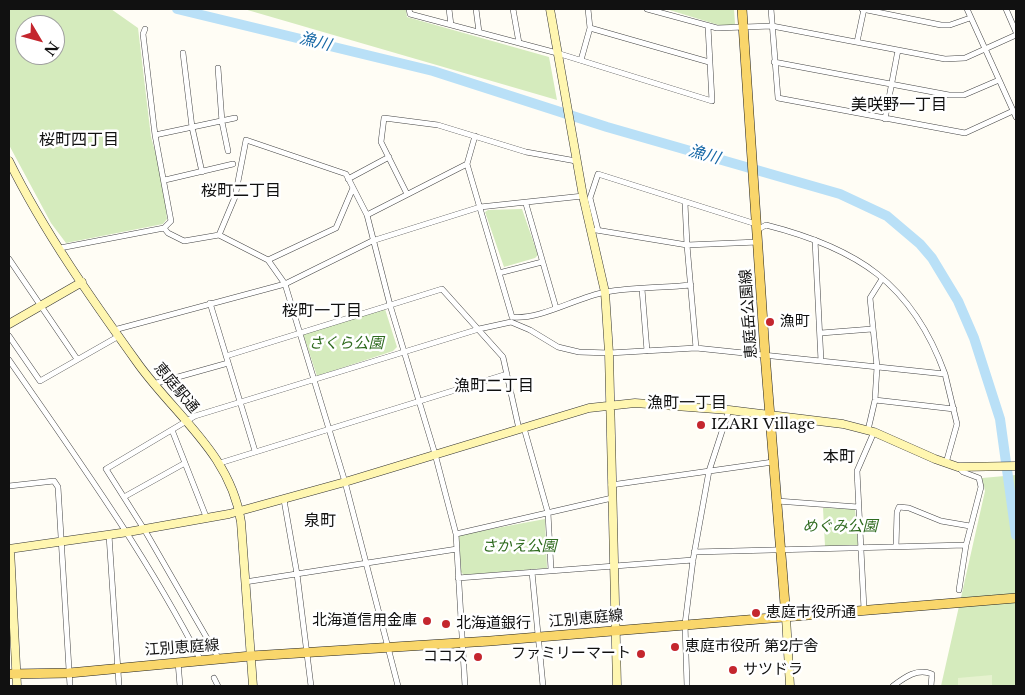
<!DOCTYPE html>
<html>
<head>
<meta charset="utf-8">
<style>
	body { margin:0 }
	#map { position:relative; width:1025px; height:695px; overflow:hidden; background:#fffdf5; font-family:"Libre Baskerville",serif }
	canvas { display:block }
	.frame { position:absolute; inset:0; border:10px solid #111; pointer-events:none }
	.north { position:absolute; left:15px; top:15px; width:50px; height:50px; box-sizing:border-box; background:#fff; border:1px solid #a0a0a0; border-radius:50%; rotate:127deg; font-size:14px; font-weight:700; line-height:20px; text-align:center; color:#111 }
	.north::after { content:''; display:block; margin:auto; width:18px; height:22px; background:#c4262e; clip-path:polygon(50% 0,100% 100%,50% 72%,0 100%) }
</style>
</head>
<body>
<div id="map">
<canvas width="1025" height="695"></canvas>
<div class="frame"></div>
<div class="north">N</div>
</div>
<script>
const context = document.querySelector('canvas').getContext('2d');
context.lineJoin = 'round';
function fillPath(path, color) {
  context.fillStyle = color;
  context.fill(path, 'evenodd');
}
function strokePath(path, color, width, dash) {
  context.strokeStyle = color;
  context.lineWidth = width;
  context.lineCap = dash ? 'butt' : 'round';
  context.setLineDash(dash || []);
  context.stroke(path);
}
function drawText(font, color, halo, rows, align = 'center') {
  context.font = font + ' "Libre Baskerville","Noto Sans JP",serif';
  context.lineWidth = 5;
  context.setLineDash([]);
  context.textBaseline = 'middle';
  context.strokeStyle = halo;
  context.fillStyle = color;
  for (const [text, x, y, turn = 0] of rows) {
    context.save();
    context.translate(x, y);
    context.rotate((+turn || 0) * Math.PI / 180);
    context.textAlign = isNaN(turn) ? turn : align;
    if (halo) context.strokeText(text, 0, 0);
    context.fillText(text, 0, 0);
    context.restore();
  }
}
const green = new Path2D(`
	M9,9H111L138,28L151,137L163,179L167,219L163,224L66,243L51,223L9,145ZM25,25H55V55H25Z
	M244,9H406L407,17L549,57L557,100Z
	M666,9H734L735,24L725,27Z
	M522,209L538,255L535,258L504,267L485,212L488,210Z
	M385,309L397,347L393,351L317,376L303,334Z
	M1016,475V686H941L985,491L982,478Z
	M823,508L855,509L858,545L825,546Z
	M545,519L547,568L464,575L461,572L459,535Z`);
const pitch = new Path2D(`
	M992,675V686H958V678Z`);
const river = new Path2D(`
	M177,9L433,71L607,127L840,194L887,216L920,244L932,258L958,301L974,338L1000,419L1016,535`);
const street = new Path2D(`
	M409,9L410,14L557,53L712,101L708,26
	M449,9L451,25
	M476,9L479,32
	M513,9L519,43
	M588,9L590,28L709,62
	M647,9L717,28L772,26L945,59L965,58L1016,35
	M771,9L778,98L965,133L1013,111
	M862,9L941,25H950L970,18
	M967,9L1016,117
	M1006,9L1016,32
	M857,42L864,9
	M183,53L192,127L202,172
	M581,60L590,28
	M774,62L949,95H964L999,80
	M218,68L222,122L228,151
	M885,119L898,50
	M155,135L235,118
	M475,136L467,164L512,317C541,320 577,297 606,292C633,287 663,288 691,285
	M348,179L389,157
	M165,180L233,164
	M407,194L381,142L384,118L438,125L526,152L576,161
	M685,203L687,245L696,348
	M526,204L556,308
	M367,215L467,164
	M164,228L168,233L184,241L219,235L268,260L285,284L345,482L398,686
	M596,230L687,245L758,242
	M598,230L590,198L598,174L756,224
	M757,230L766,225C857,248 912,283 945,374
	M219,235L235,197L246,140L346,174L367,215L390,305L435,454L456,534L465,686
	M815,240L821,361
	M60,248L164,228L171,221L155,135L143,34L145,29
	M9,259L77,359
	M268,260L336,228L353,188
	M499,273L542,262
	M642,289L647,351
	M210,303L255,451
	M114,330L285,284L372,241L480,207L583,196
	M821,333L872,329
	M9,336L40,381L119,336
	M226,356L442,289L503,357L519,429
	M9,360C77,458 146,554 201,661
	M153,384L228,363
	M875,400L954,409
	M524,428L548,513L551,570
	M172,430L207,519
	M868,430L875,400L877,367L870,298L882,279
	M220,463L507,374
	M958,467L963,472L979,478L981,487L966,545L959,590
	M611,485L773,462
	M9,486L54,481L58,487L70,686
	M124,497L185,463
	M284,500L297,574L311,686
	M777,501L858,507
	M456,534L612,498
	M109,535L119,686
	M896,547L897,512L899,507L909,508L941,521L970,526
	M694,552L966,545
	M532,572L543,686
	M458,578L693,560
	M245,582L457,549
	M864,609L857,471L874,432
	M219,659L144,529L106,469L195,416L479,329L511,322L530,330L558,347L579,352L609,353L696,348L945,374L957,424L946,463
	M178,662L180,686
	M214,678L218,686
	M687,686L685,624L693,560L709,471L729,410
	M893,686C905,677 917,668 932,674L931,686`);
const secondary = new Path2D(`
	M550,9L583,196L605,292L609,353L617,686
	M9,161C44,232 93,301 139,365C177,417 231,455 241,522L253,686
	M9,324L82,282
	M9,549L128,532L229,514L345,482L589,408L635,403L729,410L843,424L874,432L935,459L958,467L1016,466
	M10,549L17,686
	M786,617L790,686`);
const primary = new Path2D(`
	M742,9L765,354L786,617
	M9,674L69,673L251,656L490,641L1016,598`);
const markers = [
	[770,322,5,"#c4262e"],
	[701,425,5,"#c4262e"],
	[756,613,5,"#c4262e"],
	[427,621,5,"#c4262e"],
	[446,624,5,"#c4262e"],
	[675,647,5,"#c4262e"],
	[641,654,5,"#c4262e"],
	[478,657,5,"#c4262e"],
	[733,670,5,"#c4262e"]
];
const streetNames = [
	["恵庭岳公園線",749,314,-94],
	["恵庭駅通",176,388,50],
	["江別恵庭線",586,619,-5],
	["江別恵庭線",182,648,-4]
];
const poiNames = [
	["漁町",780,322],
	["IZARI Village",711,425],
	["恵庭市役所通",766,613],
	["北海道信用金庫",417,621,"right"],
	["北海道銀行",456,624],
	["恵庭市役所 第2庁舎",685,647],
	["ファミリーマート",631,654,"right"],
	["ココス",468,657,"right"],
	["サツドラ",743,670]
];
const parkNames = [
	["さくら公園",346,344],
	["めぐみ公園",840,527],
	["さかえ公園",519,547]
];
const waterNames = [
	["漁川",315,42,14],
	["漁川",704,155,16]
];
const neighbourhoodNames = [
	["美咲野一丁目",899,105],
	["桜町四丁目",79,140],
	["桜町二丁目",241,191],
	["桜町一丁目",322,311],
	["漁町二丁目",494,386],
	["漁町一丁目",687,403],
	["本町",839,457],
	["泉町",320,521]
];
fillPath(green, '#d5ebbd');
fillPath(pitch, '#e6f2cf');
strokePath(river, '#b9e0f7', 10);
strokePath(street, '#444', 6);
strokePath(secondary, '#333', 9);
strokePath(primary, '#222', 10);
strokePath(street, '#fff', 5);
strokePath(secondary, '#fff6b0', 8);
strokePath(primary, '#f9d66b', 9);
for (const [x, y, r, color] of markers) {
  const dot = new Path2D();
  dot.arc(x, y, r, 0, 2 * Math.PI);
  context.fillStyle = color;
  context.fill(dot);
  strokePath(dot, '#fff', 2);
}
drawText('15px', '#111', '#fff', streetNames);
drawText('15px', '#111', '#fff', poiNames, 'left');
drawText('italic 15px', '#2f6b1f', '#fff', parkNames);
drawText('italic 16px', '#1768a6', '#fff', waterNames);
drawText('16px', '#111', '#fff', neighbourhoodNames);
</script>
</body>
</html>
